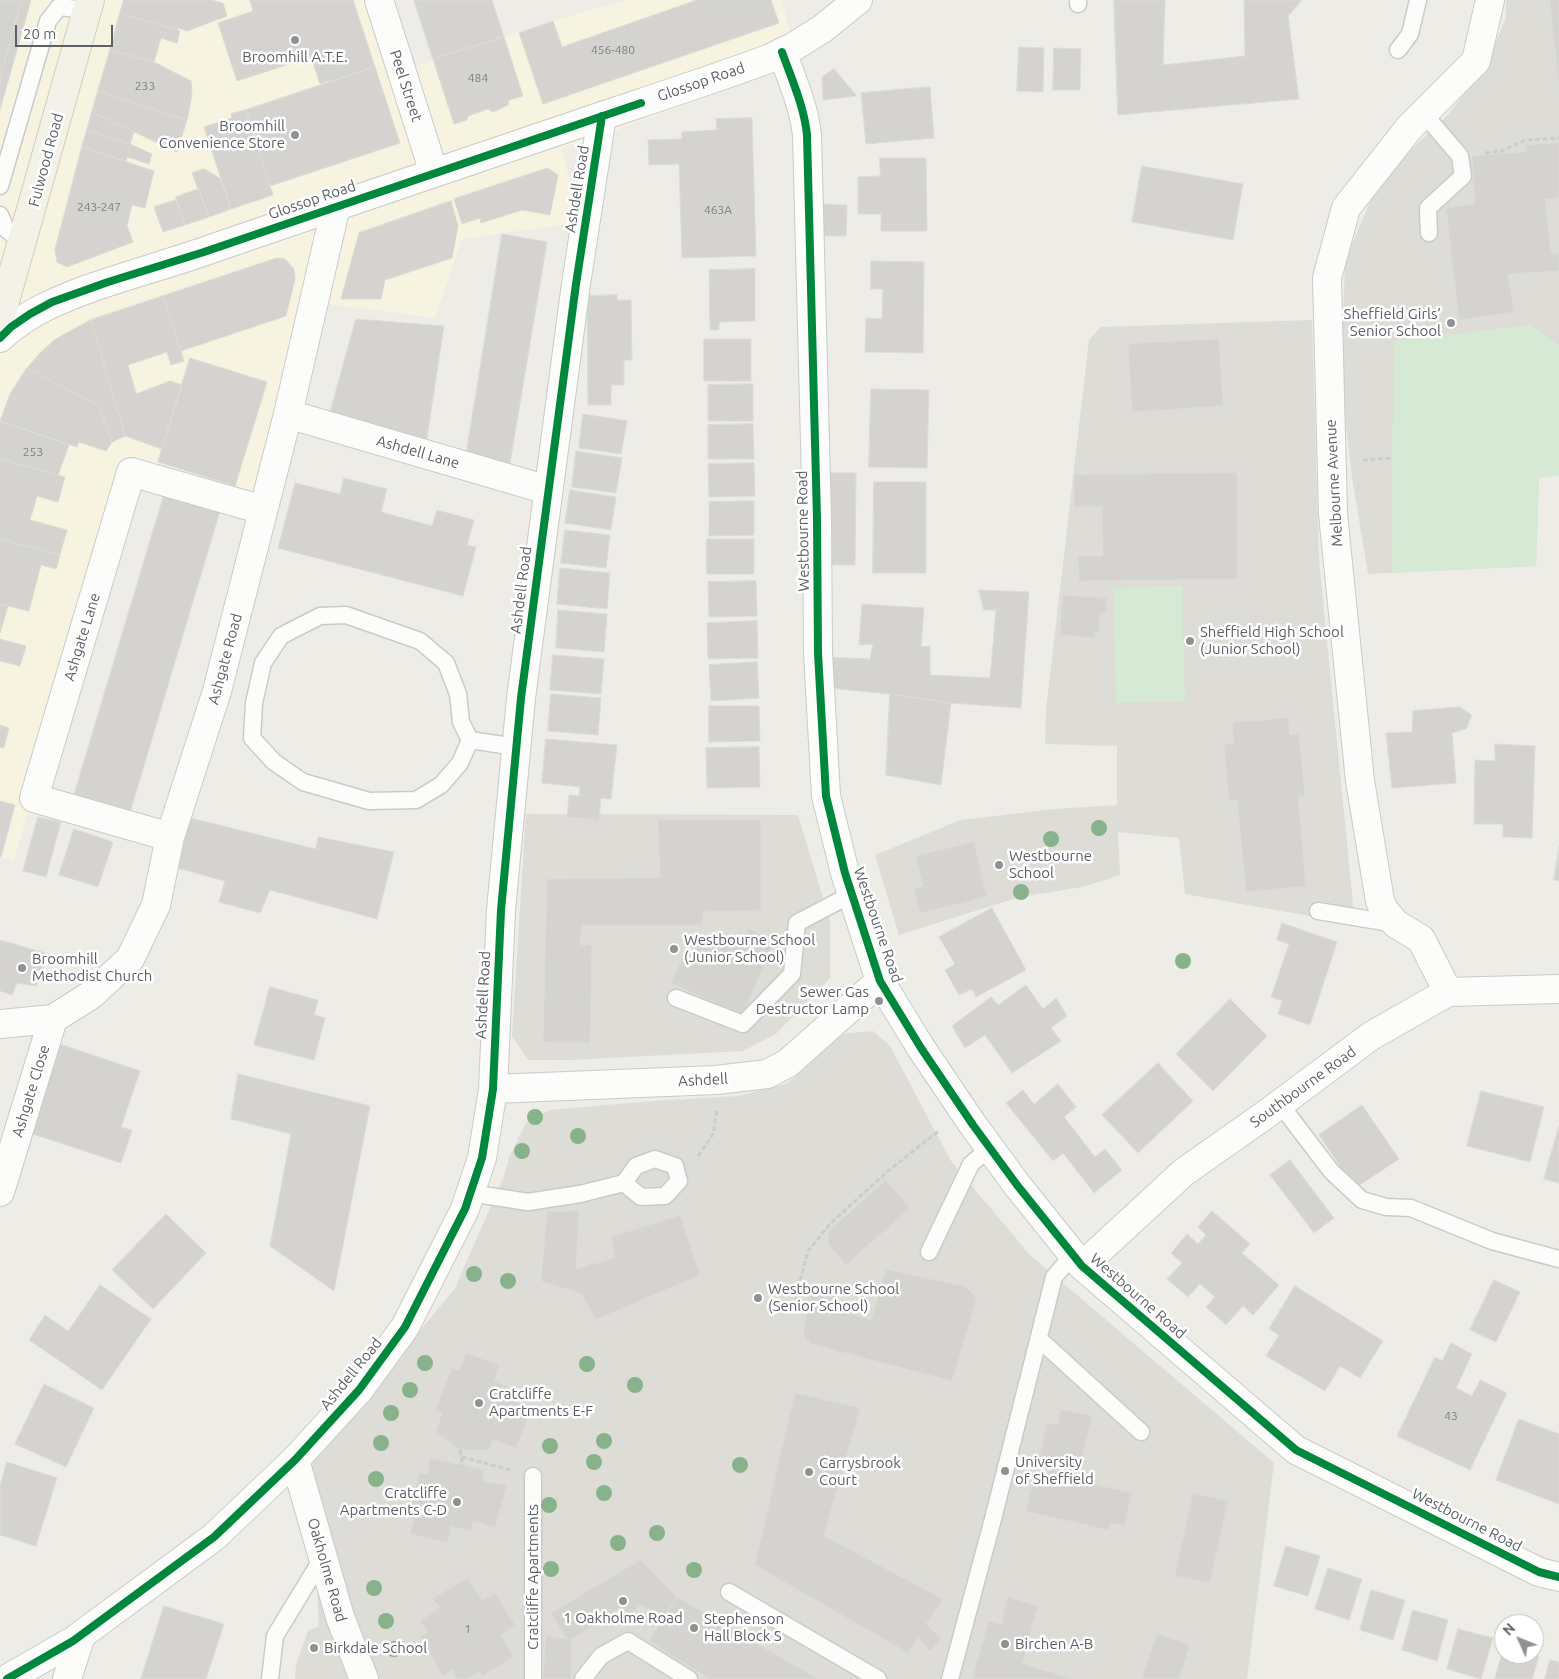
<!DOCTYPE html>
<html>
<head>
<meta charset="utf-8">
<style>
	body { margin:0 }
	#map { position:relative; width:1559px; height:1679px; overflow:hidden; background:#edece7; font-family:Ubuntu,sans-serif }
	canvas { display:block }
	.north { position:absolute; left:1494px; top:1614px; width:50px; height:50px; box-sizing:border-box; background:#fff; border:1px solid #bebfc2; border-radius:50%; rotate:314deg; font-size:14px; font-weight:700; line-height:20px; text-align:center; color:#5d6066 }
	.north::after { content:''; display:block; margin:auto; width:18px; height:22px; background:#8f9193; clip-path:polygon(50% 0,100% 100%,50% 72%,0 100%) }
	.scale { position:absolute; left:15px; top:25px; width:98px; height:22px; box-sizing:border-box; border:2px solid #5d6066; border-top:0; padding-left:6px; font-size:15px; line-height:18px; white-space:nowrap; color:#5d6066; -webkit-text-stroke:4px #fff; paint-order:stroke }
</style>
</head>
<body>
<div id="map">
<canvas width="1559" height="1679"></canvas>
<div class="north">N</div>
<div class="scale">20 m</div>
</div>
<script>
const context = document.querySelector('canvas').getContext('2d');
context.lineJoin = 'round';
function fillPath(path, color) {
  context.fillStyle = color;
  context.fill(path, 'evenodd');
}
function strokePath(path, color, width, dash) {
  context.strokeStyle = color;
  context.lineWidth = width;
  context.lineCap = dash ? 'butt' : 'round';
  context.setLineDash(dash || []);
  context.stroke(path);
}
function drawText(font, color, halo, rows, align = 'center') {
  context.font = font + ' Ubuntu,sans-serif';
  context.lineWidth = 5;
  context.setLineDash([]);
  context.textBaseline = 'middle';
  context.strokeStyle = halo;
  context.fillStyle = color;
  for (const [text, x, y, turn = 0] of rows) {
    context.save();
    context.translate(x, y);
    context.rotate((+turn || 0) * Math.PI / 180);
    context.textAlign = isNaN(turn) ? turn : align;
    if (halo) context.strokeText(text, 0, 0);
    context.fillText(text, 0, 0);
    context.restore();
  }
}
const commercial = new Path2D(`
	M0,0H388L409,68L553,21L624,0H781L800,63L562,150L580,222L462,239L435,318L305,301L255,498L128,463L14,861L0,857Z`);
const education = new Path2D(`
	M1506,0H1559V475L1539,478L1536,566L1368,574L1353,483L1341,384L1345,261L1373,195L1405,155L1448,115L1487,64L1506,17Z
	M1312,320L1319,560L1355,924L1185,894L1179,838L1118,832L1120,875L1082,887L1020,897L899,935L875,855L961,820L1055,809L1117,805V746L1045,744L1046,710L1089,340L1101,327Z
	M526,814L798,815L830,921V978L776,1034L743,1051L570,1060H528L512,1036Z
	M873,1031L890,1046L951,1161L1029,1254L1274,1463L1247,1679H295L296,1665L308,1631L319,1626L310,1465L455,1288L504,1176L509,1158L526,1123L549,1110L652,1101L739,1096L788,1083L842,1034Z`);
const green = new Path2D(`
	M1531,325L1559,345V475L1539,478L1536,566L1392,573L1393,341Z
	M1182,586L1185,701L1116,703L1113,588Z`);
const building = new Path2D(`
	M0,0H22L0,77Z
	M22,0H31L0,110V77Z
	M124,0H211L223,3L227,16L187,31L178,28L177,30L120,13Z
	M250,0H353L375,67L320,84L311,57L237,81L218,23L253,11Z
	M414,0H492L504,37L433,59Z
	M771,0L779,23L543,104L519,33L553,21L562,47L697,0Z
	M1114,0H1165L1163,65L1245,56L1244,0H1302L1288,16L1299,99L1118,115Z
	M1550,0H1559V89Z
	M120,13L180,31L177,43L161,38L154,62L110,50Z
	M504,37L523,96L509,100L508,105L493,112L488,109L468,116L467,120L454,124L433,59Z
	M1019,47L1044,48L1043,92L1017,91Z
	M1054,48L1081,49L1080,90H1053Z
	M110,50L154,62L191,81L192,96L187,120L98,91Z
	M375,67L400,143L270,186L246,110Z
	M834,69L857,96L823,100L822,77Z
	M930,87L934,138L866,144L861,93Z
	M98,91L187,120L177,152L92,112Z
	M246,110L273,195L231,209L204,127L232,118L231,114Z
	M92,112L134,132L130,144L87,130Z
	M752,118L756,256L682,258L679,164L649,165L648,140L682,139V132L717,130L716,119Z
	M87,130L130,144L152,154L149,164L127,157L126,161L82,147Z
	M1559,143V197L1545,199L1551,254L1559,252V271L1508,274L1514,312L1459,320L1446,208L1475,204L1472,156L1525,152V145Z
	M82,147L154,171L145,208L132,205L127,225L133,242L67,267L57,262L55,250Z
	M880,158H926L927,231H881V214H858V177L880,176Z
	M1142,166L1243,184L1233,240L1132,222Z
	M548,168L558,175L550,215L522,210L481,223L480,218L462,224L454,199Z
	M204,169L221,179L231,209L209,217L192,173Z
	M199,189L209,217L185,225L176,197Z
	M176,200L185,225L163,232L154,207Z
	M451,201L458,226L452,258L385,280L381,299H341L359,233Z
	M821,204L847,205L846,236H820Z
	M502,234L547,242L509,469L465,462Z
	M277,258L285,259L294,269L295,279L286,316L181,351L163,296Z
	M871,261L924,262L923,353L865,352L866,318L882,319L883,289H871Z
	M755,269V321L719,322V330H710L709,270Z
	M617,295V300H631L632,360H624V385H611V405H588L587,296Z
	M163,296L184,361L171,365L167,352L128,365L136,394L170,381L182,385L162,449L125,436L91,320Z
	M356,319L444,326L426,444L329,417Z
	M91,320L125,436L112,442L99,406L27,368L39,354L54,340Z
	M704,339H751V381H704Z
	M1219,339L1223,406L1132,412L1128,344Z
	M190,358L267,382L235,486L158,462Z
	M27,368L99,406L112,442L106,451L79,442L77,447L0,421L10,394Z
	M753,384V421H708V385Z
	M871,389L929,390L927,468L869,467Z
	M583,414L627,421L621,454L579,448Z
	M0,421L69,445L58,475L0,459Z
	M753,424L754,459H708V425Z
	M576,451L622,458L616,493L572,487Z
	M0,459L65,477L58,502L37,496L30,520L67,530L60,555L0,539Z
	M754,463L755,496L709,497L708,464Z
	M825,473H856L855,565H824Z
	M1237,473V579L1079,581L1078,556H1103L1102,506L1074,507V475Z
	M344,478L387,489L381,512L432,526L437,510L474,520L467,545L476,547L463,596L278,548L295,483L340,494Z
	M874,482H926V573H873Z
	M570,490L616,497L611,530L565,523Z
	M164,495L220,511L129,816L73,799Z
	M754,501V535L709,536V502Z
	M565,530L610,535L606,568L561,563Z
	M0,539L60,555L56,569L41,565L29,611L0,604Z
	M707,539H754V574H707Z
	M560,568L610,573L607,609L557,604Z
	M756,581L757,616L709,617L708,582Z
	M979,590L1029,592L1021,708L951,703L890,694L829,688L827,657L870,659L873,644L859,645L862,604L924,608L921,647L930,646V675L990,678L996,610H984Z
	M1063,595L1107,598L1106,613H1100L1099,632H1095L1094,638L1060,635Z
	M0,604L8,606L0,633Z
	M558,610L607,614L604,652L556,648Z
	M757,621L758,658L708,659L707,623Z
	M0,639L26,646L20,666L0,661Z
	M553,655L604,659L601,694L550,690Z
	M757,662L759,698L711,701L709,665Z
	M551,694L601,698L598,735L548,731Z
	M890,694L951,703L941,785L886,775Z
	M709,706H759L760,741L709,742Z
	M1460,707L1472,715L1466,729L1452,733L1456,783L1392,788L1386,733L1412,732L1413,711Z
	M1288,718L1290,735L1299,734L1305,796H1298L1306,886L1246,892L1237,800H1229L1224,744L1234,743L1232,723Z
	M0,725L9,728L4,748L0,747Z
	M546,739L617,745L611,799L601,798L599,820L567,817L569,795L579,796L580,787L542,783Z
	M1495,744L1535,746L1532,838L1503,837V824H1474L1475,760L1495,761Z
	M759,747L760,787L707,788L706,748Z
	M0,801L15,805L1,857H0Z
	M182,816L316,849L318,837L394,852L377,919L270,890L260,913L219,902L225,881L170,866Z
	M38,817L61,822L46,877L23,871Z
	M658,820H761V910L703,912V925H582L580,945L592,944L590,1043L543,1042L547,879L660,878Z
	M74,829L113,842L98,887L59,875Z
	M974,842L987,897L920,913L914,888L923,886L916,856Z
	M1559,847V881L1554,880Z
	M992,908L1026,970L976,997L972,989L959,995L945,970L955,964L939,937Z
	M1282,923L1337,942L1310,1025L1278,1014L1282,1001L1271,997L1289,944L1277,940Z
	M749,929L775,941L742,1015L671,983L685,952L693,956L700,938L717,946L721,935L742,944Z
	M0,940L49,954L36,986L17,983L12,995L0,991Z
	M1026,985L1043,1009L1056,998L1067,1016L1051,1028L1061,1041L1012,1073L985,1035L965,1048L952,1026L991,997L998,1005Z
	M270,987L318,1000L314,1015L325,1018L314,1060L254,1045Z
	M1230,999L1267,1036L1213,1091L1176,1054Z
	M60,1044L140,1071L121,1127L132,1130L121,1163L30,1133Z
	M1158,1063L1193,1101L1138,1153L1102,1115Z
	M238,1074L370,1106L334,1291L270,1246L291,1134L231,1119Z
	M1058,1084L1076,1107L1064,1117L1095,1157L1105,1149L1122,1170L1094,1193L1063,1153L1053,1161L1006,1103L1023,1090L1034,1104Z
	M1481,1091L1544,1107L1530,1162L1467,1146Z
	M1362,1105L1399,1159L1355,1188L1319,1135Z
	M1559,1126V1183L1544,1179Z
	M1290,1160L1334,1218L1314,1233L1270,1175Z
	M886,1180L910,1208L846,1265L828,1244V1232Z
	M579,1211L576,1269L615,1258L611,1237L680,1215L700,1275L595,1320L582,1294L541,1281L547,1212Z
	M1212,1211L1250,1244L1242,1253L1279,1285L1253,1315L1243,1306L1226,1325L1206,1307L1215,1297L1200,1284L1188,1297L1167,1279L1182,1263L1171,1253L1187,1234L1198,1244L1206,1235L1198,1227Z
	M166,1214L206,1253L153,1309L112,1270Z
	M886,1269L966,1287L977,1298L952,1381L811,1344L805,1338L803,1332L812,1286L837,1291L833,1308L871,1320Z
	M1494,1280L1520,1292L1496,1342L1470,1330Z
	M100,1285L151,1319L102,1390L29,1340L45,1315L68,1331Z
	M1295,1286L1383,1341L1360,1378L1340,1366L1325,1391L1266,1356L1279,1335L1269,1329Z
	M1451,1343L1472,1354L1456,1388L1472,1396L1480,1380L1507,1393L1470,1470L1397,1436L1435,1357L1442,1361Z
	M466,1353L499,1365L494,1381L513,1389L508,1398L532,1408L516,1448L493,1440L489,1450H460L436,1432L442,1413L435,1410L452,1368L459,1370Z
	M44,1384L94,1408L66,1467L15,1444Z
	M795,1393L860,1408L824,1536L943,1599L926,1624L941,1639L930,1651L918,1638L908,1653L755,1565Z
	M1061,1409L1092,1416L1077,1480L1132,1493L1124,1526L1110,1523L1108,1530L1026,1511L1034,1476L1048,1479L1052,1462L1039,1459L1047,1423L1057,1425Z
	M1519,1419L1559,1434V1504L1496,1480Z
	M430,1458L484,1470L482,1481L507,1485L495,1528L473,1521L471,1531L451,1526L448,1543L410,1534L414,1520L408,1518L419,1473L427,1474Z
	M7,1462L57,1478L36,1546L0,1535V1486Z
	M1193,1493L1228,1501L1210,1583L1175,1576Z
	M1286,1546L1320,1556L1308,1596L1274,1586Z
	M641,1560L677,1597L665,1616L641,1605L627,1616L623,1606L572,1639L566,1638L551,1613Z
	M1328,1568L1362,1579L1349,1620L1315,1609Z
	M468,1578L482,1600L495,1593L515,1625L501,1635L513,1657L482,1676L479,1671L467,1679H457L452,1670L443,1676L420,1636L428,1632L420,1621L440,1607L432,1599Z
	M1371,1590L1405,1600L1393,1640L1360,1630Z
	M677,1597L818,1679H710L649,1641Z
	M1008,1597L1038,1606L1022,1664L1075,1679H972L988,1621L1001,1624Z
	M164,1606L224,1624L206,1679H141Z
	M1413,1610L1448,1620L1437,1661L1402,1650Z
	M1458,1629L1493,1638L1481,1679L1447,1669Z
	M1157,1634L1190,1645L1179,1679H1142Z
	M546,1636L572,1639L571,1679H543Z
	M1504,1646V1654H1532L1539,1656L1532,1679H1495Z
	M1550,1660L1559,1662V1679H1545Z`);
const path = new Path2D(`
	M1485,153L1502,151L1526,140L1559,138
	M1363,460L1392,458
	M698,1156L713,1134L717,1109
	M794,1310L800,1281L808,1251L830,1224L888,1171L940,1130
	M460,1450L463,1466
	M462,1457L510,1470`);
const service = new Path2D(`
	M1078,0V4
	M1398,50L1410,34L1418,0
	M1424,114L1460,156L1463,176L1428,208L1429,233
	M0,186L48,21L59,7L87,10
	M0,215L6,229L23,243
	M346,615L420,641L446,663L458,694L461,722L470,740L460,763L441,785L416,800L369,801L303,782L274,762L252,738L254,703L263,663L281,636L320,616Z
	M470,740L516,747
	M1318,911L1396,924
	M676,998L743,1024L792,974L797,923L852,894
	M1280,1104L1331,1171L1362,1200L1386,1207L1411,1208L1492,1241L1559,1259
	M470,1193L528,1202L580,1194L624,1183L641,1197L665,1196L679,1181L675,1166L655,1159L636,1166L624,1183
	M929,1252L971,1164L990,1148
	M1039,1339L1141,1432
	M729,1592L878,1679
	M270,1679L275,1636L323,1557
	M533,1679V1476
	M583,1679L601,1656L628,1641L689,1679
	M950,1679L993,1519L1054,1277L1073,1255`);
const minor = new Path2D(`
	M379,0L434,173
	M782,52C792,80 804,106 807,135L817,519L818,653L826,796L845,873L880,981L921,1048L973,1125L1017,1185L1082,1266L1296,1450L1539,1572L1559,1577
	M288,414L548,490
	M170,837L34,798L131,472L263,510
	M1448,992L1421,939L1396,924L1384,910L1380,901L1360,781L1333,514L1327,278L1346,208L1409,128L1476,61L1490,0
	M0,1024L53,1019L91,995L130,959L156,905L170,837L217,691L288,414L336,206
	M493,1089L716,1080L767,1074L788,1063L880,981
	M0,1192L53,1019
	M1082,1266L1184,1172L1265,1115L1371,1036L1448,992L1559,989
	M295,1460L340,1617L364,1679
	M7,1679L73,1641L214,1537L295,1460L359,1390L405,1327L465,1209L482,1158L493,1089L501,910L521,698L576,284L602,116
	M67,1679L81,1635`);
const secondary = new Path2D(`
	M0,338C25,314 54,302 85,290C127,275 169,264 211,249C342,204 473,160 605,115C659,97 714,79 768,59L793,47L822,29L858,0`);
const primary = new Path2D(`
	M0,319L90,0`);
const cycleway = new Path2D(`
	M782,52C792,80 804,106 807,135L817,519L818,653L826,796L845,873L880,981L921,1048L973,1125L1017,1185L1082,1266L1296,1450L1539,1572L1559,1577
	M0,338L11,327L30,314L52,302L108,282L204,252L641,103
	M7,1679L73,1641L214,1537L295,1460L359,1390L405,1327L465,1209L482,1158L493,1089L501,910L521,698L576,284L602,116`);
const trees = [
	[1099,828],
	[1051,839],
	[1021,892],
	[1183,961],
	[535,1117],
	[578,1136],
	[522,1151],
	[474,1274],
	[508,1281],
	[425,1363],
	[587,1364],
	[635,1385],
	[410,1390],
	[391,1413],
	[604,1441],
	[381,1443],
	[550,1446],
	[594,1462],
	[740,1465],
	[376,1479],
	[604,1493],
	[549,1505],
	[657,1533],
	[618,1543],
	[551,1569],
	[694,1570],
	[374,1588],
	[386,1621],
	[394,1649]
];
const markers = [
	[295,40,5,"#8f9193"],
	[295,135,5,"#8f9193"],
	[1451,323,5,"#8f9193"],
	[1190,641,5,"#8f9193"],
	[999,865,5,"#8f9193"],
	[674,949,5,"#8f9193"],
	[22,968,5,"#8f9193"],
	[879,1001,5,"#8f9193"],
	[758,1298,5,"#8f9193"],
	[479,1403,5,"#8f9193"],
	[1005,1471,5,"#8f9193"],
	[809,1472,5,"#8f9193"],
	[457,1502,5,"#8f9193"],
	[623,1601,5,"#8f9193"],
	[694,1628,5,"#8f9193"],
	[1005,1644,5,"#8f9193"],
	[314,1648,5,"#8f9193"]
];
const numberNames = [
	["456-480",613,50],
	["484",478,78],
	["233",145,86],
	["243-247",99,207],
	["463A",718,210],
	["253",33,452],
	["43",1451,1416],
	["1",468,1629]
];
const poiNames = [
	["Broomhill A.T.E.",295,57,"center"],
	["Broomhill",285,126,"right"],
	["Convenience Store",285,143,"right"],
	["Sheffield Girls’",1441,314,"right"],
	["Senior School",1441,331,"right"],
	["Sheffield High School",1200,632],
	["(Junior School)",1200,649],
	["Westbourne",1009,856],
	["School",1009,873],
	["Westbourne School",684,940],
	["(Junior School)",684,957],
	["Broomhill",32,959],
	["Methodist Church",32,976],
	["Sewer Gas",869,992,"right"],
	["Destructor Lamp",869,1009,"right"],
	["Westbourne School",768,1289],
	["(Senior School)",768,1306],
	["Cratcliffe",489,1394],
	["Apartments E-F",489,1411],
	["University",1015,1462],
	["of Sheffield",1015,1479],
	["Carrysbrook",819,1463],
	["Court",819,1480],
	["Cratcliffe",447,1493,"right"],
	["Apartments C-D",447,1510,"right"],
	["1 Oakholme Road",623,1618,"center"],
	["Stephenson",704,1619],
	["Hall Block S",704,1636],
	["Birchen A-B",1015,1644],
	["Birkdale School",324,1648]
];
const streetNames = [
	["Glossop Road",701,82,-19],
	["Peel Street",406,86,72],
	["Fulwood Road",46,160,-75],
	["Ashdell Road",577,189,-81],
	["Glossop Road",312,200,-19],
	["Ashdell Lane",418,452,16],
	["Melbourne Avenue",1334,483,-93],
	["Westbourne Road",803,531,-91],
	["Ashdell Road",521,590,-83],
	["Ashgate Lane",82,637,-73],
	["Ashgate Road",225,659,-75],
	["Westbourne Road",878,925,71],
	["Ashdell Road",483,995,-87],
	["Ashdell",703,1080,-3],
	["Southbourne Road",1303,1087,-36],
	["Ashgate Close",31,1091,-73],
	["Westbourne Road",1138,1296,41],
	["Ashdell Road",351,1374,-51],
	["Westbourne Road",1467,1520,27],
	["Oakholme Road",327,1570,74],
	["Cratcliffe Apartments",533,1577,-90]
];
fillPath(commercial, '#f6f3e1');
fillPath(education, '#dddcd6');
fillPath(green, '#d6e9d4');
fillPath(building, '#d4d3d0');
strokePath(building, '#dcdbd6', 1);
strokePath(service, '#cacaca', 19);
strokePath(minor, '#cacaca', 30);
strokePath(secondary, '#c9c9c8', 30);
strokePath(primary, '#d4ceb6', 30);
strokePath(path, '#c9cdcb', 3, [5, 2.5]);
strokePath(service, '#fcfcfb', 16);
strokePath(minor, '#fcfcfb', 28);
strokePath(secondary, '#fcfcfb', 28);
strokePath(primary, '#f3f2e8', 28);
strokePath(cycleway, '#00873e', 8);
context.fillStyle = '#88b28b';
for (const [x, y] of trees) {
  context.beginPath();
  context.arc(x, y, 8, 0, 2 * Math.PI);
  context.fill();
}
for (const [x, y, r, color] of markers) {
  const dot = new Path2D();
  dot.arc(x, y, r, 0, 2 * Math.PI);
  context.fillStyle = color;
  context.fill(dot);
  strokePath(dot, '#fff', 2);
}
drawText('12px', '#7c7e82', null, numberNames);
drawText('15px', '#5d6066', '#fff', poiNames, 'left');
drawText('15px', '#5d6066', '#fff', streetNames);
</script>
</body>
</html>
